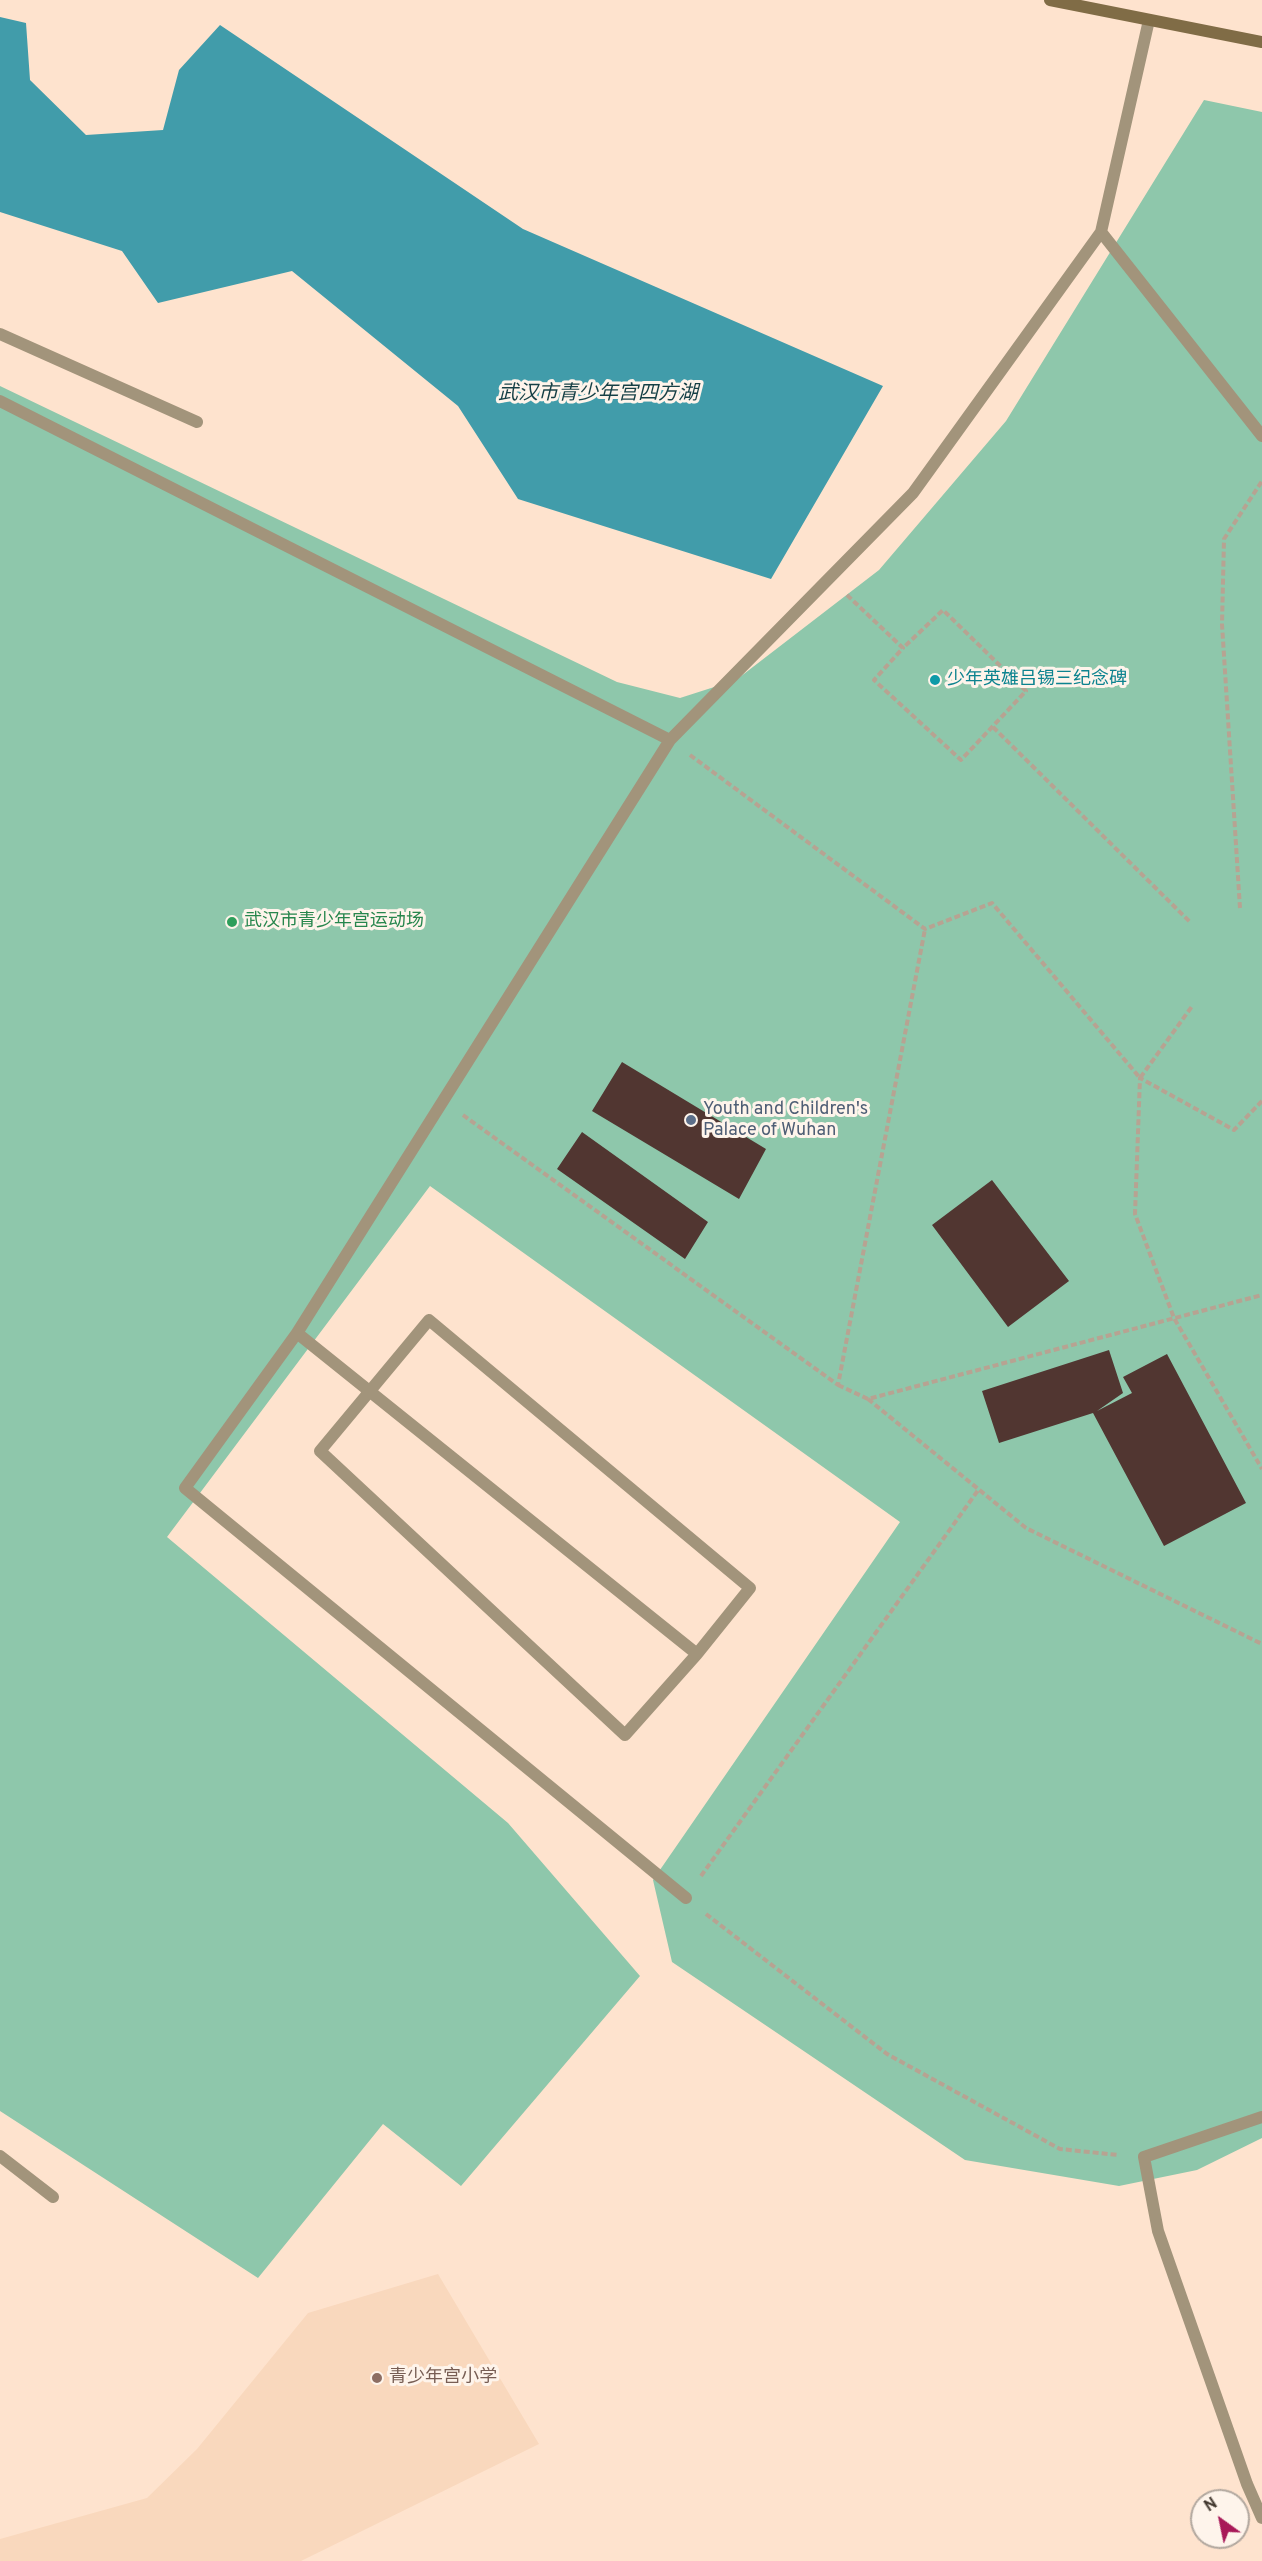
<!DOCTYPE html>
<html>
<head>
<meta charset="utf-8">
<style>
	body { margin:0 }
	#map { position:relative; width:1262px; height:2561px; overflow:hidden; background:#fee3ce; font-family:Overpass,sans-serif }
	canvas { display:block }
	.north { position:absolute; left:1190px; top:2489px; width:60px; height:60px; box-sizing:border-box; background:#fef4eb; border:2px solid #b2a89f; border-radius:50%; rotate:327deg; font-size:16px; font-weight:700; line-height:24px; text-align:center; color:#41372e }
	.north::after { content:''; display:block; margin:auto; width:21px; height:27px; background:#a81958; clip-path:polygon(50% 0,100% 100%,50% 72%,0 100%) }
</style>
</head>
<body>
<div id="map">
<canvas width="1262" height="2561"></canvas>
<div class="north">N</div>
</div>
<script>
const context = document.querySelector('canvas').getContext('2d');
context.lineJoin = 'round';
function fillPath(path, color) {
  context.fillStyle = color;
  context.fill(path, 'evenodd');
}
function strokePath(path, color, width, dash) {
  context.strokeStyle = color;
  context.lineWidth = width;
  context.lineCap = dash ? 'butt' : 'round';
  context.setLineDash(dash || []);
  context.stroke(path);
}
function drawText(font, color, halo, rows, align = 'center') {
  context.font = font + ' Overpass,"Noto Sans SC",sans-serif';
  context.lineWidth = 6;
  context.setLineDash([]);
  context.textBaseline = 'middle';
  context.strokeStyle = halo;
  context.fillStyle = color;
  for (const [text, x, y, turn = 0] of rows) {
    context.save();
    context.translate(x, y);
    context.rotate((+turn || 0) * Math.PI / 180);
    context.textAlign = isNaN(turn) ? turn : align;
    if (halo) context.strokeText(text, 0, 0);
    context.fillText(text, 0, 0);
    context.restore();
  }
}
const built = new Path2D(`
	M438,2274L539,2444L301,2561H0V2539L147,2498L197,2449L308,2313Z`);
const green = new Path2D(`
	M1204,100L1262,112V2138L1197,2170L1119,2186L965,2160L672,1962L653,1880L900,1522L430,1186L167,1537L508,1823L640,1976L461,2186L383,2124L258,2278L0,2111V386L617,682L680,698L736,680L879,570L1006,421Z`);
const water = new Path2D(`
	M0,17L26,23L30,80L86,135L163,130L179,70L220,25L523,229L883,386L771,579L518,499L458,406L292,271L158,303L122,251L0,212Z`);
const building = new Path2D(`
	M622,1062L766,1149L739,1199L592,1111Z
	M582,1132L708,1222L685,1259L557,1169Z
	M992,1180L1069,1281L1008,1327L932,1225Z
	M1109,1350L1123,1393L1097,1411L1132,1393L1123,1377L1167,1354L1246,1503L1164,1546L1093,1413L999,1443L982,1391Z`);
const path = new Path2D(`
	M847,595L903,648L874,680L961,760L1026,691L943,610L903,648
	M993,727L1190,922
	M690,755L925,929L992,903L1140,1078L1193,1005
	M1240,908L1222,624L1224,539L1262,481
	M1262,1101L1234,1130L1140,1078L1135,1214L1174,1318L1262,1469
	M463,1115L838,1385L925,929
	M838,1385L868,1399L1262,1295
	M868,1399L1026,1528L1262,1644
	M701,1876L979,1489
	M706,1914L887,2054L1060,2149L1118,2155`);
const street = new Path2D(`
	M1101,232L1262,436
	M0,334L197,422
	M0,401L670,740L913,493L1101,232L1149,20
	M670,740L297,1333L697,1654L750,1588L429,1320L320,1451L625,1735L697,1654
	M297,1333L185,1488L686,1898
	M1262,2117L1144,2157L1158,2231L1247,2484L1262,2518
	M0,2156L53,2197`);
const secondary = new Path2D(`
	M1050,0L1262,42`);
const markers = [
	[935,680,6,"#0f9aa8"],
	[232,922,6,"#2e9e5b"],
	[691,1120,6,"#5c6f8a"],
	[377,2378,6,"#8d6e63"]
];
const cultureNames = [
	["少年英雄吕锡三纪念碑",947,680]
];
const leisureNames = [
	["武汉市青少年宫运动场",244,922]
];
const serviceNames = [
	["Youth and Children's",703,1110],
	["Palace of Wuhan",703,1131]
];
const educationNames = [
	["青少年宫小学",389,2378]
];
const waterNames = [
	["武汉市青少年宫四方湖",598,395]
];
fillPath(built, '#f9d8bd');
fillPath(green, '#8ec7ab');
fillPath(water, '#419caa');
fillPath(building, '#513631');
strokePath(path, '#b7a392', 4, [6, 3]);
strokePath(street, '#a2947b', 12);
strokePath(secondary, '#806c46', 12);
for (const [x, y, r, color] of markers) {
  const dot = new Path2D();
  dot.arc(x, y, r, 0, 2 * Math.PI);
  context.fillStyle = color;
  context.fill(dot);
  strokePath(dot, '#fef4eb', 2);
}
drawText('18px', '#0d838f', '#fef4eb', cultureNames, 'left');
drawText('18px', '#27864d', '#fef4eb', leisureNames, 'left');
drawText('18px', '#4e5e75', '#fef4eb', serviceNames, 'left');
drawText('18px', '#785e54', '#fef4eb', educationNames, 'left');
drawText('italic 20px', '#153f45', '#fef4eb', waterNames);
</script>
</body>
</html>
